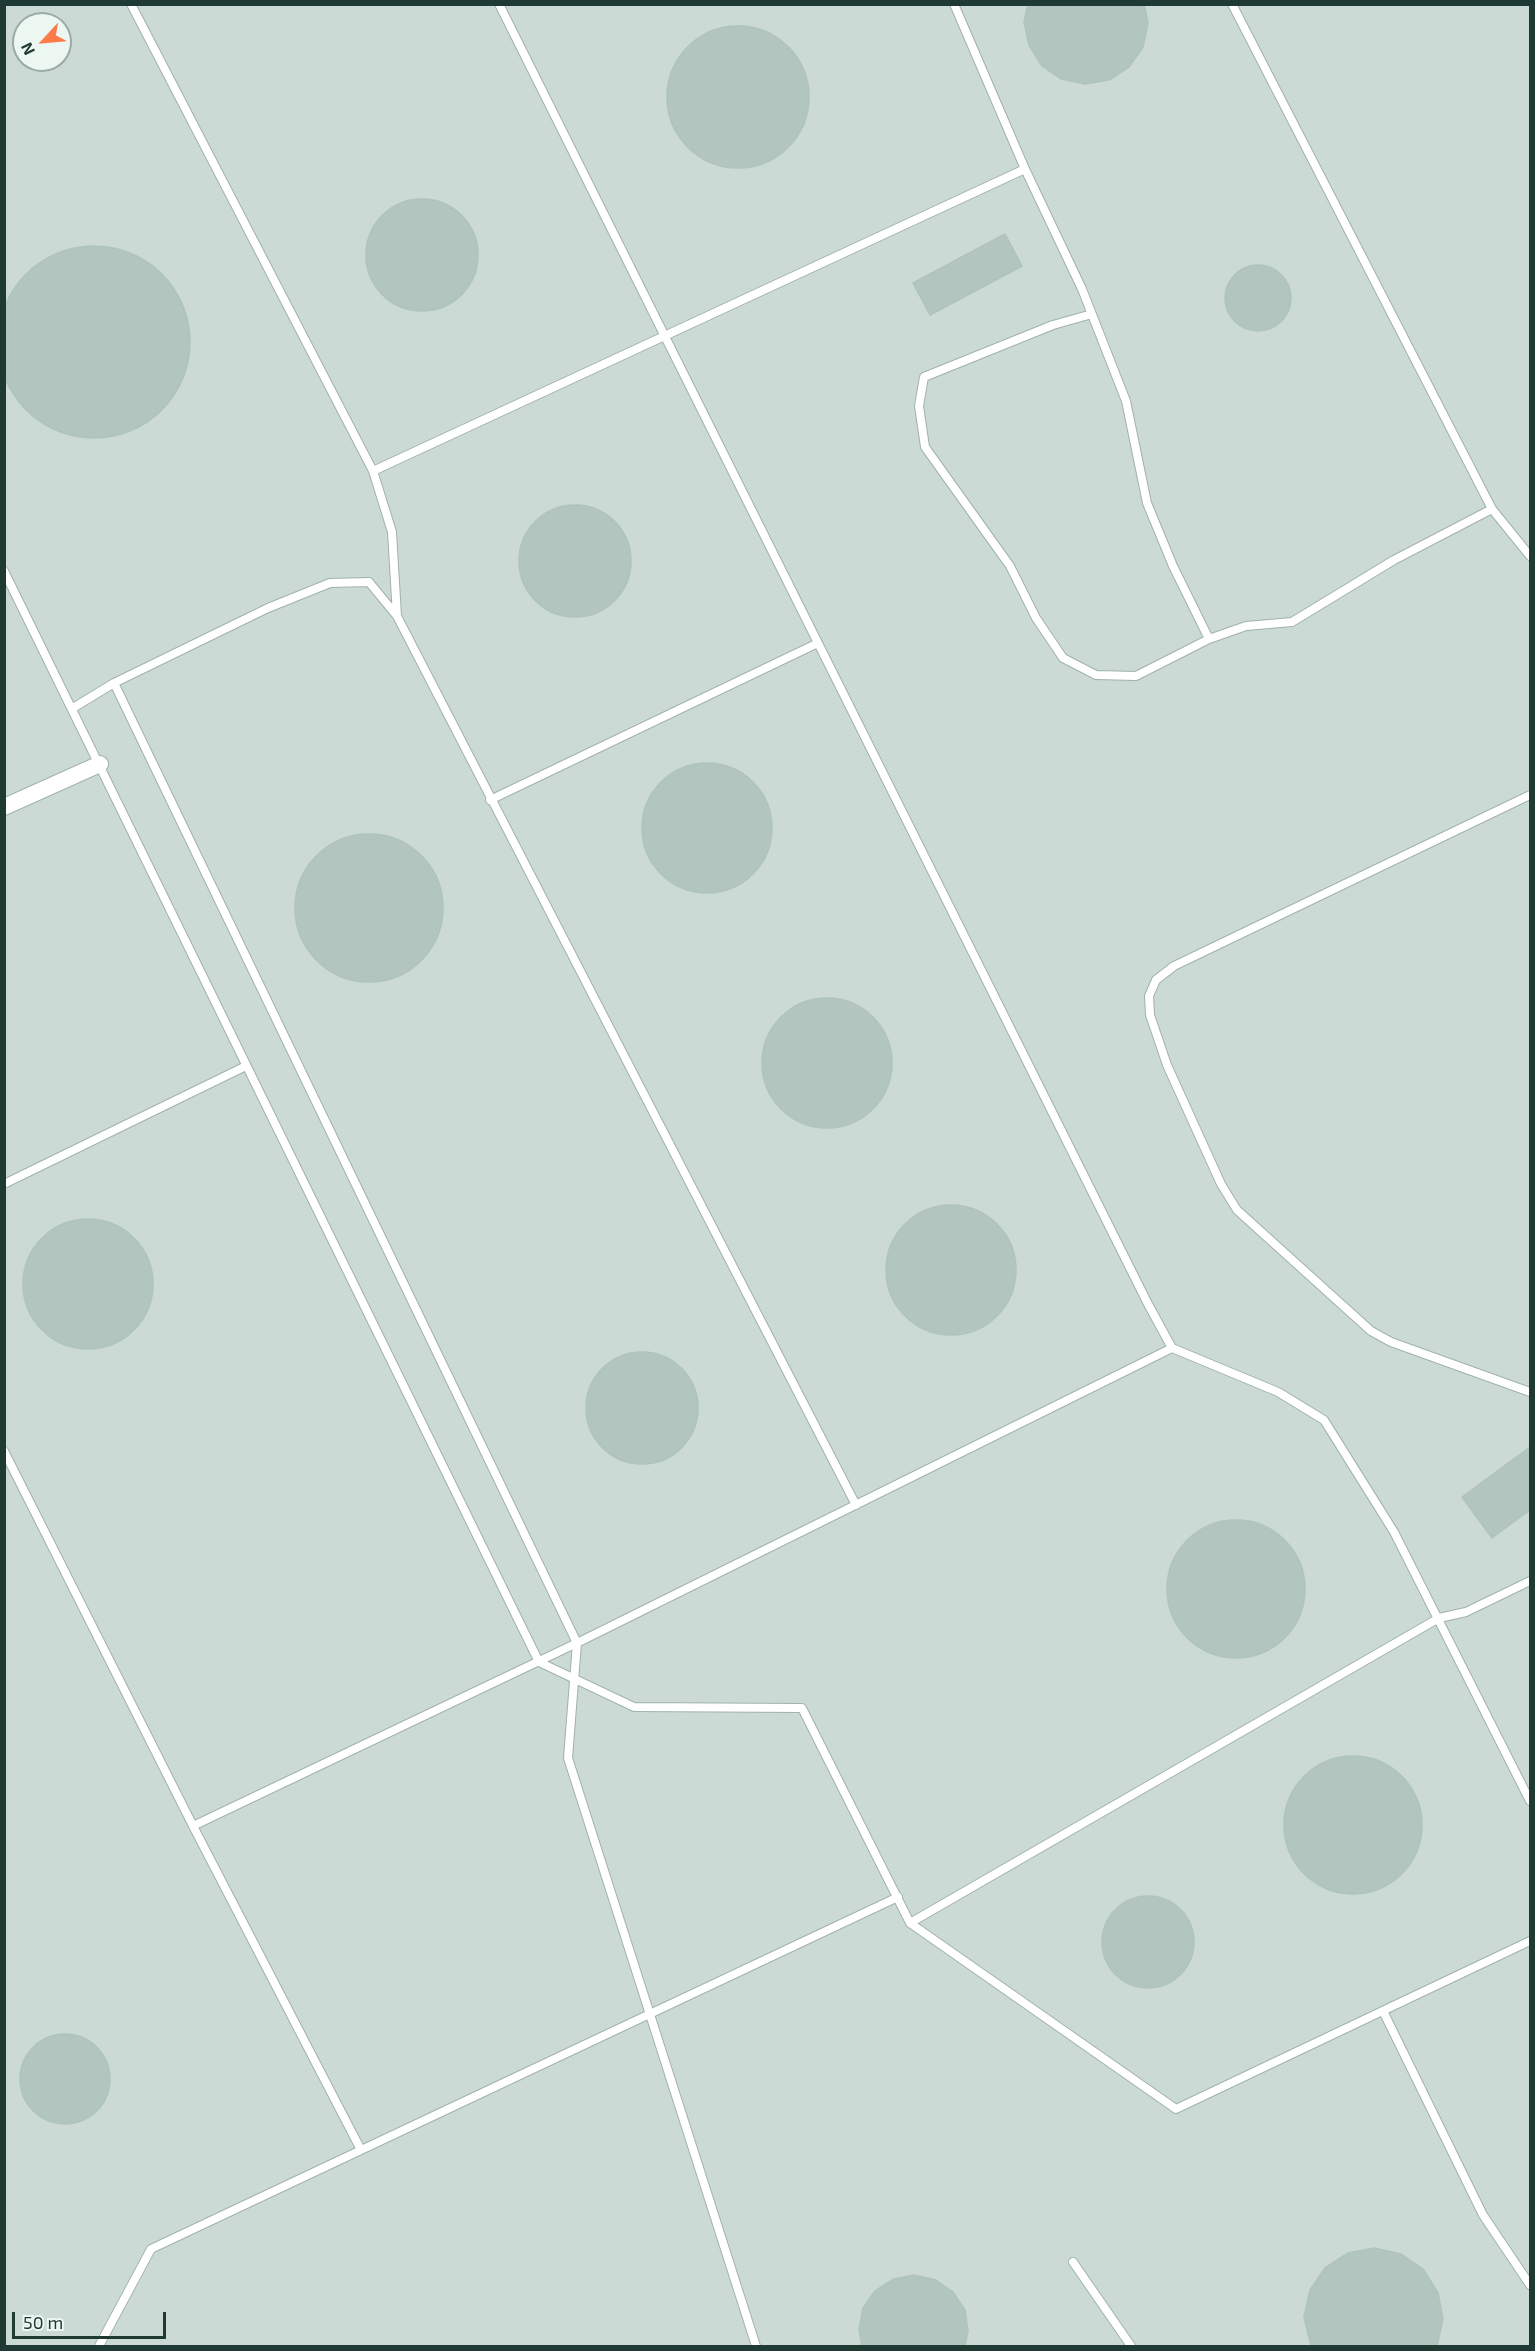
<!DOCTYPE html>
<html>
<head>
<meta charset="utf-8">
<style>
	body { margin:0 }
	#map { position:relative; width:1535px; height:2351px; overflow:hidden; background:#ddeae5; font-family:"Exo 2",sans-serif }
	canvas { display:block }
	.frame { position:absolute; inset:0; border:6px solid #1e3a33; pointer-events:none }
	.north { position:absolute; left:12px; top:12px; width:60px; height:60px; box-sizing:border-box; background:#edf7f2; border:2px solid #9aaba6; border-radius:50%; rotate:244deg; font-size:16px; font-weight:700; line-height:24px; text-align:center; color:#1e3a33 }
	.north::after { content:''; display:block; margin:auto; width:21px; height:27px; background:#fc7b48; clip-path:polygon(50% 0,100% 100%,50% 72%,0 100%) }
	.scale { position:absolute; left:12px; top:2312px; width:154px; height:27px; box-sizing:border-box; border:3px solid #1e3a33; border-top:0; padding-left:8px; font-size:18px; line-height:21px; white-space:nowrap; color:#1e3a33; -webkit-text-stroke:4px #edf7f2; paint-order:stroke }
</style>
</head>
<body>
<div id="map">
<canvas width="1535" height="2351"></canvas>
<div class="frame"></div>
<div class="north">N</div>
<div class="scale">50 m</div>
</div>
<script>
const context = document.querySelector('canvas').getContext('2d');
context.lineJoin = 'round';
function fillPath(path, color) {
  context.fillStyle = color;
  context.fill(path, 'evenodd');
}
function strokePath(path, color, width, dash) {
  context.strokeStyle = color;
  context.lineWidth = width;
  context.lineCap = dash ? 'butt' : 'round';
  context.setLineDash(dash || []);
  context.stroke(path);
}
const built = new Path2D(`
	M5,5H1530V2346H5ZM24,24H60V60H24Z`);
const building = new Path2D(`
	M1028,4H1144L1148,23L1143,47L1129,67L1109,80L1085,84L1061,79L1042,66L1029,45L1024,22Z
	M667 97a71 71 0 1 1 142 0a71 71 0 1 1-142 0Z
	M366 255a56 56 0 1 1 112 0a56 56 0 1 1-112 0Z
	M1005,234L1022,266L930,315L913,283Z
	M-2 342a96 96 0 1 1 192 0a96 96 0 1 1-192 0Z
	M1225 298a33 33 0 1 1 66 0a33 33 0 1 1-66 0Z
	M519 561a56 56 0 1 1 112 0a56 56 0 1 1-112 0Z
	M642 828a65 65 0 1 1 130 0a65 65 0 1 1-130 0Z
	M295 908a74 74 0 1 1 148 0a74 74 0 1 1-148 0Z
	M762 1063a65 65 0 1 1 130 0a65 65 0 1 1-130 0Z
	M886 1270a65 65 0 1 1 130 0a65 65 0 1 1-130 0Z
	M23 1284a65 65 0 1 1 130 0a65 65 0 1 1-130 0Z
	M586 1408a56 56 0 1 1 112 0a56 56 0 1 1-112 0Z
	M1530,1447V1510L1492,1538L1462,1497Z
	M1167 1589a69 69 0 1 1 138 0a69 69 0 1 1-138 0Z
	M1284 1825a69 69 0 1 1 138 0a69 69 0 1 1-138 0Z
	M1102 1942a46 46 0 1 1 92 0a46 46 0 1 1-92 0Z
	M20 2079a45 45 0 1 1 90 0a45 45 0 1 1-90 0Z
	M1374,2248L1401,2254L1423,2269L1438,2293L1443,2319L1437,2346H1311L1304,2317L1310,2290L1325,2268L1348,2253Z
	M914,2275L936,2280L953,2292L965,2310L968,2331L965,2346H862L859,2330L863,2308L875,2291L894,2279Z`);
const service = new Path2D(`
	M131,4L373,471L392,532L397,616
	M499,4L1148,1304L1172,1348L1278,1392L1324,1420L1394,1532L1530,1801
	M1232,4L1492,509L1530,556
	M1025,169L1082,289L1126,401L1147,503L1173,566L1209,639L1246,626L1292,622L1394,560L1492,509
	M1092,314L1053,325L924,377L919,406L925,447L1010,566L1036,618L1063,658L1096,675L1136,676L1209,639
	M373,471L1025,169L954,4
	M4,571L539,1662L634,1707L802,1708L910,1923L1176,2109L1530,1941
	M114,683L577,1643L568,1758L756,2346
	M73,708L114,683L268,608L330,583L369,582L397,616L856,1505
	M1530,795L1174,966L1156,980L1149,996L1150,1015L1167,1065L1221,1184L1237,1210L1371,1331L1391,1342L1530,1392
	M490,800L818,643
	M4,1184L246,1066
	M4,1451L193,1826L361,2150
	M193,1826L577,1643L1172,1348
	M910,1923L1439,1618L1466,1612L1530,1581
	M1383,2011L1483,2215L1530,2285
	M1073,2262L1131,2346
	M99,2346L151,2249L898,1897`);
const minor = new Path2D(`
	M4,807L100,764`);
fillPath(built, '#cbdad4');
fillPath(building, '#b2c5be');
strokePath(building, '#afc4bc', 1.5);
strokePath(service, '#a0b2ac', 10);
strokePath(minor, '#a0b2ac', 18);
strokePath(service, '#fff', 8);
strokePath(minor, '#fff', 16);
</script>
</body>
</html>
